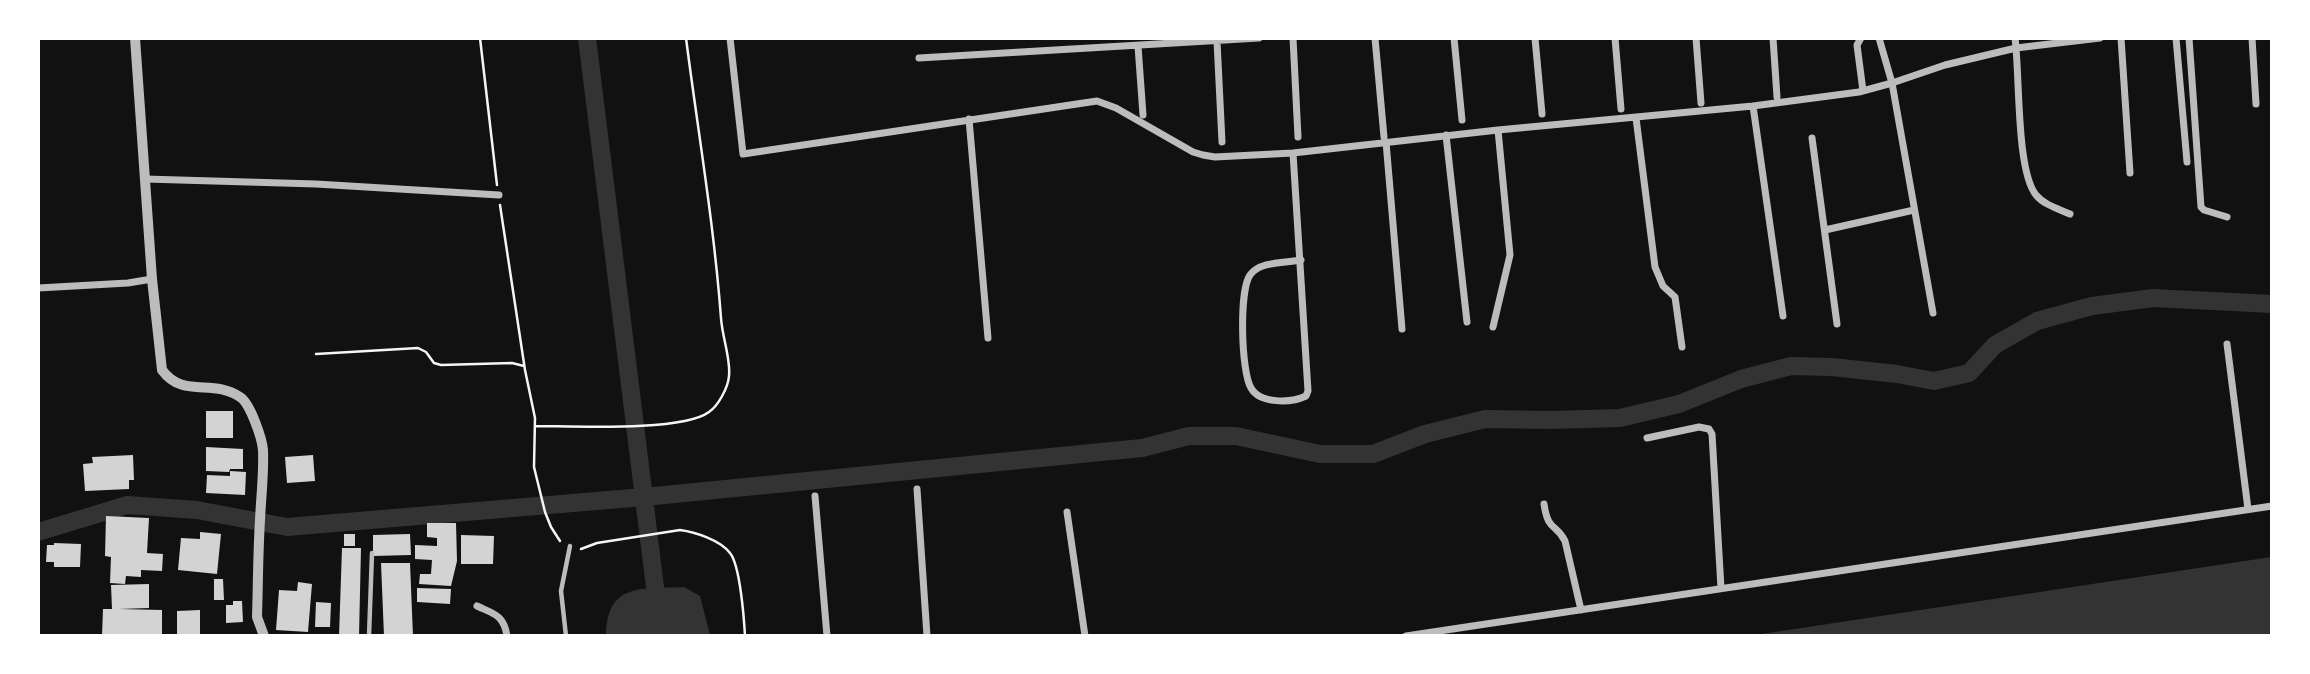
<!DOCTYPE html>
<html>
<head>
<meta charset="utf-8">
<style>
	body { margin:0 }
	#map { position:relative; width:2310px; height:674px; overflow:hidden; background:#111; font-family:Poppins,sans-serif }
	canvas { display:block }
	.frame { position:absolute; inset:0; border:40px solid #fff; pointer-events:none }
</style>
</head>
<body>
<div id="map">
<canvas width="2310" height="674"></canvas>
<div class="frame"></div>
</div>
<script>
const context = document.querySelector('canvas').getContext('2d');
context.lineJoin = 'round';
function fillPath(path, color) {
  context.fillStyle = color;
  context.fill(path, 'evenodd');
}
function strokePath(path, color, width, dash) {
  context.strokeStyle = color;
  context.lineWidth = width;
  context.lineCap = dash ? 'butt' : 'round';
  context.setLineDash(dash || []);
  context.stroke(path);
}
const water = new Path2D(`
	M2271,557V635H1755Z
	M684,587L700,596L710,635H606C607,582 643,589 684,587Z`);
const canal = new Path2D(`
	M587,38L655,587L663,636
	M38,532L127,505L197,510L287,527L644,497L1142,448L1189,436H1236L1320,454H1373L1425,434L1485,419L1552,420L1620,418L1679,404L1741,379L1791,366L1832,367L1897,374L1934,381L1969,373L1995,345L2037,321L2092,306L2153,298L2272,304`);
const building = new Path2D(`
	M206,411H233V438H206Z
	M206,447L243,449V469H230L229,472L206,471Z
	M133,455L134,480H129V489L85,491L83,464L93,463L92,457Z
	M313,455L315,481L287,483L285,457Z
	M230,471L246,472L245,495L206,493L207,475L230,476Z
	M106,516L149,518L147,553L163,554L162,571L141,570V577L126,576L125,584L110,583L111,557L105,556Z
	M427,523H456L457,561L451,586L419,584L420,574H431L432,560L415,559V545L437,546V538L427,537Z
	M200,532L221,534L217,574L178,570L181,538L200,539Z
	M344,534H355V546H344Z
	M410,534L411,555L373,556V535Z
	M461,535L494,536L493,564H461Z
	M54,543L81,544L80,567H54V562H46L47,545H54Z
	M342,548H361L359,636H339Z
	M381,563H410L413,636H384Z
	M214,579H223L224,600H214Z
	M298,582L312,584L308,632L276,630L279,590L297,591Z
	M149,584V608L119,609L162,610V636H102L103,609H112L111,585Z
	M417,588L451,589L450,604L417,602Z
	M233,601H242L243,622L226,623V605H233Z
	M316,602L331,603L330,627H315Z
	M200,610V636H177V611Z`);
const path = new Path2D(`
	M480,38L497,185
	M500,205L525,370L535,418L534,467L545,512L551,527L560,541
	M316,354L418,348L426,352L434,363L441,365L512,363L524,366
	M535,426C571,426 682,432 709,412C718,406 728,388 729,376C731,360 722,336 721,318C714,224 698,132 686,38
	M581,549L597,543L680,530C695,532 720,540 730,553C740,565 744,618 745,636`);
const service = new Path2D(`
	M369,636L372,553
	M566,636L561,591L570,546`);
const minor = new Path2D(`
	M730,38L743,154L1097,101L1116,108L1193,152L1203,155L1215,157L1293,153L1498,130L1753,106L1859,92L1892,83L1945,65L2016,48L2100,38
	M1293,38L1298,137
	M1375,38L1384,137
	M1454,38L1462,120
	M1535,38L1542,114
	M1615,38L1621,109
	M1696,38L1701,103
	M1773,38L1777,97
	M1861,38L1857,45L1863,91
	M1879,38L1892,83L1933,313
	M2015,38C2020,75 2016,170 2036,195C2044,205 2059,209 2070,214
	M2121,38L2130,173
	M2176,38L2187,162
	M2189,38L2201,207L2204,210L2227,217
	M2252,38L2256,104
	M1217,41L1222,142
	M1138,46L1143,115
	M919,58L1259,38
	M1753,106L1783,316
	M1636,118L1655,267L1663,286L1675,297L1682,347
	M969,119L988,338
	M1446,135L1467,322
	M1812,138L1837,324
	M1386,142L1402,329
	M1293,153L1308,391L1306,396C1291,403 1260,404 1251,388C1241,371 1239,291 1250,275C1260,261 1286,263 1301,260
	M145,179L316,184L499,195
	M1825,230L1914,210
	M38,288L128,283L152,279
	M1493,327L1510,255L1498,130
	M2227,344L2248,509
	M1647,438L1699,427L1709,429L1712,434L1721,588
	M917,489L927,636
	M815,496L827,636
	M1544,504C1548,532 1556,523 1565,541L1581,610
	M1067,512L1085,636
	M477,606C494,614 504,615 507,636
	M1406,636L2272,506`);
const tertiary = new Path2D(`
	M135,38L152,279L162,370C183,399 213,378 240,397C250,403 262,438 263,450C264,473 261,497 260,520C258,552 258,585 257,617L264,636`);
fillPath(water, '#333');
strokePath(canal, '#333', 18);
fillPath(building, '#d3d3d3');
strokePath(path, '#f5f5f5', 2.5);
strokePath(service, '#bcbcbc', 4.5);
strokePath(minor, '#bcbcbc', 7);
strokePath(tertiary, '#bcbcbc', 10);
</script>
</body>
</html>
